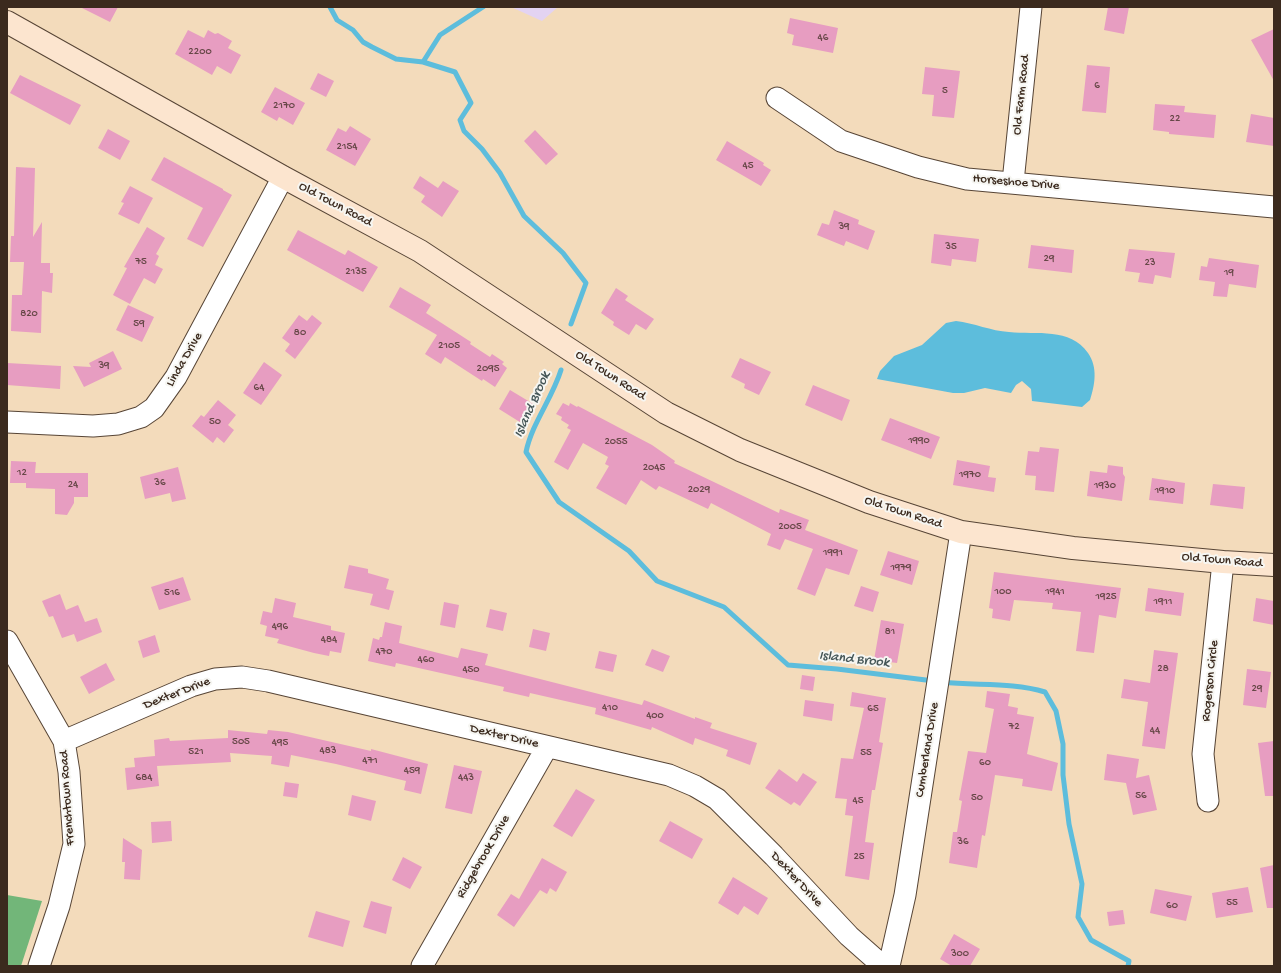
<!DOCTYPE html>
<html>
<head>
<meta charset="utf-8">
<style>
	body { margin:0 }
	#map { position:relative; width:1281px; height:973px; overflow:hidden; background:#f3dbbb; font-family:"Gochi Hand",sans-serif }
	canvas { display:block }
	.frame { position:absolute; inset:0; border:8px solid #3b2a1e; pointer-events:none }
</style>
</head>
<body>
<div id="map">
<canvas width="1281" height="973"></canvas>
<div class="frame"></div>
</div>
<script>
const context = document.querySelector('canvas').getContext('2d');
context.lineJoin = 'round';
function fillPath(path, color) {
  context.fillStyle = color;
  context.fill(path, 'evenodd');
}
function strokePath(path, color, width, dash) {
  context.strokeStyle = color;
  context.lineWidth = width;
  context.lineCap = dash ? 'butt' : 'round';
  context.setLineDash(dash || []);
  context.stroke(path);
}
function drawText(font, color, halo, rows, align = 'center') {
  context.font = font + ' "Gochi Hand",sans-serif';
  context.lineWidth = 4;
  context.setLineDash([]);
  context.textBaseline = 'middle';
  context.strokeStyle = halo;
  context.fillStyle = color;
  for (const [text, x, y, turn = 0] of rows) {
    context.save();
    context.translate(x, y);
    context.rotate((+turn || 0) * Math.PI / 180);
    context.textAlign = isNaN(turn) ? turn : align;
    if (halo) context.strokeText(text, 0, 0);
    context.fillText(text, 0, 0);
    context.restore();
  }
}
const built = new Path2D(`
	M511,7H558L542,21Z`);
const forest = new Path2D(`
	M7,895L42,901L21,966H7Z`);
const water = new Path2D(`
	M956,321C974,323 991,331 1009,332C1037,335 1070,327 1088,353C1098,367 1095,385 1090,400L1082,407L1032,401L1031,389L1022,381L1016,385L1011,393L985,388L964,393H953L877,379L880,371L894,356L922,345L946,323Z`);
const stream = new Path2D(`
	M330,7L337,20L353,30L363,42L372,47L396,59L423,62L455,72L471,103L460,120L464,131L482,149L500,173L524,216L563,253L586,283L571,324
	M423,62L440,35L483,7
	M561,370C552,399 532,423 526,452L559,502L629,551L657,581L724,607L788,665L837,669L934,681
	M942,682C976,686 1012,682 1045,692L1056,711L1063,744V775L1069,824L1082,884L1078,917L1091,940L1129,961L1128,966`);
const building = new Path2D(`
	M80,7H118L110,22Z
	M1108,7H1129L1124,34L1104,30Z
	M790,18L838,28L833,53L792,45L794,35L787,33Z
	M1274,29V81L1251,40Z
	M188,30L204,38L208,30L215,34L218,33L232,41L228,48L241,55L231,74L217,66L212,75L175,54Z
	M1087,65L1110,67L1106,113L1082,111Z
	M925,67L960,71L954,118L932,116L934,95L922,94Z
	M318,73L334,81L326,97L310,89Z
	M20,75L81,105L70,125L10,93Z
	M275,87L305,103L293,125L279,117L277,121L261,112Z
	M1155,104L1185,106L1184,112L1216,115L1214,138L1169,134V132L1153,130Z
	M1251,114L1274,118V146L1246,142Z
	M350,126L371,139L355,166L326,150L338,128L346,132Z
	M108,129L130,141L120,160L98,148Z
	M535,130L558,154L546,165L524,141Z
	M727,141L764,163L763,165L771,170L761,186L716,160Z
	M164,157L223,189V190L232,195L203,247L187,239L203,208L151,180Z
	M16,167L35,168L33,237L42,222L41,263H50V273H53L52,293L42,291L41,333L11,331L12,295H22L24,262H10L11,236H14Z
	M420,176L438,188L443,181L459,191L442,217L421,202L425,196L413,188Z
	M130,186L153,198L139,224L118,214L124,203L121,202Z
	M834,210L859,220L858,224L875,231L868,250L846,241L844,246L817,235L822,223L829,225Z
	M147,227L165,238L156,254L159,256L155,265L163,269L155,284L144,278L130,304L113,295L127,268L124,267Z
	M298,230L345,255L348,250L378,267L363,292L287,250Z
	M934,234L979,239L976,262L952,259L951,266L931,263Z
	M1031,245L1074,250L1072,273L1028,268Z
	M1129,249L1175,253L1171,278L1155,275L1153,284L1138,282L1140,273L1125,271Z
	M1209,258L1259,265L1256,288L1229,284L1227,297L1213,296L1215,282L1199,280L1201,266L1207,267Z
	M400,287L431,305L426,313L471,342L470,344L490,357L492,354L504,362L502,364L507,368L495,387L483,379L482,381L445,357L441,364L425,354L437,335L389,307Z
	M616,288L628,296L625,300L654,319L646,330L636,324L629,335L613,325L614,322L601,313Z
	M128,305L154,317L142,342L116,330Z
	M299,315L307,321L312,315L322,323L295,359L285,351L290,344L282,338Z
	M113,351L122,369L84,387L73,366L91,367L89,363Z
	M740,358L771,372L759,395L744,388L745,384L731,377Z
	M264,362L282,375L261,405L243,393Z
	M7,363L61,366L60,389L7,385Z
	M813,385L850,400L842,421L805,405Z
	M510,390L535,405L523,424L499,409Z
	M218,400L236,415L228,425L234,430L224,443L217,437L213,443L192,426L201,415L204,417Z
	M563,403L569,406L570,403L577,407L578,406L652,445L675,461L674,463L739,494L779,513L780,509L809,520L805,530L858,550L849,575L826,568L815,596L797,589L813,549L785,539L780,550L767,545L771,534L711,503L708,509L659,486L656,490L641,480L626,505L596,488L609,466L605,464L608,457L583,443L568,470L554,462L571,430L567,428L569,425L561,420L562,417L556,414Z
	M890,418L940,437L931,459L881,440Z
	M1040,447L1059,449L1054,492L1035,490L1036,476L1025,475L1028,451L1039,452Z
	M957,460L990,466L988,477L996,478L994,492L953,485Z
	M11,461L36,462L35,473H88V497H74V503L67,515L55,514V489L26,488V483H10Z
	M1108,465L1123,467V474L1125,477L1122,501L1087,496L1090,471L1107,473Z
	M178,467L186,499L172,502L170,493L145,499L140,477Z
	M1152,478L1185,483L1183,504L1149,500Z
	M1213,484L1245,487L1243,509L1210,505Z
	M888,551L919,561L912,585L880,575Z
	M349,565L368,569V573L389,579L386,589L394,591L389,610L370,605L373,594L344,588Z
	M994,572L1121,588L1116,618L1099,615L1094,653L1076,651L1081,612L1052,609L1053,603L1014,600L1010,621L992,618L993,609L989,608Z
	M183,577L191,600L159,610L151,587Z
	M861,586L879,592L873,612L854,606Z
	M1148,588L1184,593L1181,616L1145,611Z
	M60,594L66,610L78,605L85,622L97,618L102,632L77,642L74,634L62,638L53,616L49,617L42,601Z
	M275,598L296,603L293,617L331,626V630L345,633L341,653L330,651L329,656L314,653L277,643L279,639L265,636L267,626L260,624L263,611L272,613Z
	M1256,598L1274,601V625L1253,621Z
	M444,602L459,605L455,628L440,625Z
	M490,609L507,613L503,631L486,627Z
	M881,620L904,624L897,663L874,660Z
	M385,622L402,626L399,643L458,658L461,648L488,654L485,665L642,705L644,700L695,719V717L712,723L710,728L757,743L750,765L726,756L728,750L695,738L693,745L652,727L651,730L595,714L596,708L530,693L529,697L503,691L504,687L396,663L395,667L368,661L373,638L379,640L380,637H382Z
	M533,629L550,633L546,651L529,647Z
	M155,635L160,652L143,658L138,641Z
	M652,649L670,656L663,672L645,665Z
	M1154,650L1178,653L1165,749L1142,746L1148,702L1121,698L1124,679L1150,683Z
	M599,651L617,655L613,672L595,668Z
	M106,663L115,680L89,694L80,677Z
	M1247,669L1271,672L1266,708L1243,705Z
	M802,675L815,677L813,691L800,689Z
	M987,691L1010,694L1008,706L1018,708L1017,714L1034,717L1027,754L1058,763L1052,791L1022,786L1023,779L995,775L985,836L982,835L977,868L949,863L953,832H957L962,801L959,800L968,751L986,753L994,709L985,707Z
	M852,692L886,698L879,742L883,743L875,790H872L865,842L874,843L869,880L845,876L853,816L845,815L847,799L835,798L841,758L853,759L864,708L850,706Z
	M805,700L834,704L832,721L803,716Z
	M228,730L267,734L268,730L288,732L371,751V749L428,764L421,794L404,790L406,781L336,764L291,755L289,767L271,764L272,756L230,753L231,762L157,766L159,786L127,790L125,768L135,767L134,758L155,756L154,740L169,738L170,741L228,738Z
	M1274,741V796H1265L1258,743Z
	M1107,754L1139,759L1136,778L1149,775L1157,810L1133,815L1126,783L1104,780Z
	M454,765L482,771L472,814L445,808Z
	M779,769L797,782L803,773L817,782L800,806L794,802L791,805L765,788Z
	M285,782L299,784L297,798L283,796Z
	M576,789L595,800L572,837L553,826Z
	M352,795L376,801L371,821L348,815Z
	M171,821L172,841L152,843L151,822Z
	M670,821L703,839L692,859L659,841Z
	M123,838L142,850L140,880L124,879L125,862H122Z
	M403,857L422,867L410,889L392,880Z
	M542,858L567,872L556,892L550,888L547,894L540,890L514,927L497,915L511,894L519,899Z
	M1274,865V908H1267L1260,868Z
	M733,877L768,898L758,915L744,906L738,915L718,903Z
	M1248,887L1253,912L1216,918L1212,893Z
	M1155,889L1192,896L1186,921L1150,913Z
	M371,901L392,907L386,934L363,927Z
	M1123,910L1125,924L1109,926L1107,912Z
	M316,911L350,921L343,947L308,937Z
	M954,934L980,949L970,966H952L940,959Z`);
const minor = new Path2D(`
	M777,98L841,141L918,167L967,179L1274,207
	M1013,182L1031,7
	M7,422L93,426L118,424L141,417L154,408L176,377L283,177
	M7,641L64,741L69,772L74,844L59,906L39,966
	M64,741L191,686L215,679L242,677L268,681L669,775L695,786L717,799L774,856L849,936L883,966
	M1208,801L1203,754L1223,562
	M422,966L547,747
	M889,966L905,895L961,532`);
const secondary = new Path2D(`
	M7,22L283,177L420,251L666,413L740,450L869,502L961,532L1073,548L1223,562L1274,565`);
const numberNames = [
	["46",823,38],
	["2200",200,52],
	["6",1097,86],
	["5",945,91],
	["2170",284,106],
	["22",1175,119],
	["2154",347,147],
	["45",748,166],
	["39",844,227],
	["35",951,247],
	["29",1049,259],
	["75",141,262],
	["23",1150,263],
	["2135",356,272],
	["19",1229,273],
	["820",29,314],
	["59",139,324],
	["80",300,333],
	["2105",449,346],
	["39",104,366],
	["2095",488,369],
	["64",259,388],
	["50",215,422],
	["1990",919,441],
	["2055",616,442],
	["2045",654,468],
	["12",22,473],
	["1970",970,475],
	["36",160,483],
	["24",73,485],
	["1930",1105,486],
	["2029",699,490],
	["1910",1165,491],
	["2005",790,527],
	["1991",833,553],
	["1979",901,568],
	["100",1003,592],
	["1941",1055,592],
	["516",172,593],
	["1925",1106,597],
	["1911",1163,602],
	["496",280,627],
	["81",890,632],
	["484",329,640],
	["470",384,652],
	["460",426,660],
	["28",1163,669],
	["450",471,670],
	["29",1257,689],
	["410",610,708],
	["65",873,709],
	["400",655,716],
	["72",1014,727],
	["44",1155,731],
	["505",241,742],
	["495",280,743],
	["483",328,751],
	["521",196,752],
	["55",866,753],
	["471",370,761],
	["60",985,763],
	["459",412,771],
	["684",144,778],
	["443",466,778],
	["56",1141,796],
	["50",977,798],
	["45",858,801],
	["36",963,842],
	["25",859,857],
	["55",1232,903],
	["60",1172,906],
	["300",960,954]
];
const streetNames = [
	["Old Farm Road",1022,95,-84],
	["Horseshoe Drive",1016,183,5],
	["Old Town Road",335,205,28],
	["Linda Drive",185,360,-60],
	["Old Town Road",610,376,33],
	["Old Town Road",903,513,18],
	["Old Town Road",1222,561,5],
	["Rogerson Circle",1211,681,-84],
	["Dexter Drive",177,694,-21],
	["Dexter Drive",504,737,13],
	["Cumberland Drive",928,750,-81],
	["Frenchtown Road",68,798,-94],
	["Ridgebrook Drive",484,857,-60],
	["Dexter Drive",796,880,47]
];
const waterNames = [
	["Island Brook",533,405,-66],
	["Island Brook",854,660,6]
];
fillPath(built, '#e3d3f2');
fillPath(forest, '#72b679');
fillPath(water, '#5dbddc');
strokePath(stream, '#5dbddc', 5);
fillPath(building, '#e79dc1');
strokePath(minor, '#574536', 23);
strokePath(secondary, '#574536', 24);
strokePath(minor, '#fff', 21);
strokePath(secondary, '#fce5cf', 22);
drawText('11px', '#664747', null, numberNames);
drawText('13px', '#3b2a1e', '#f6f6f2', streetNames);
drawText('italic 14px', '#455657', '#f6f6f2', waterNames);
</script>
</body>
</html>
